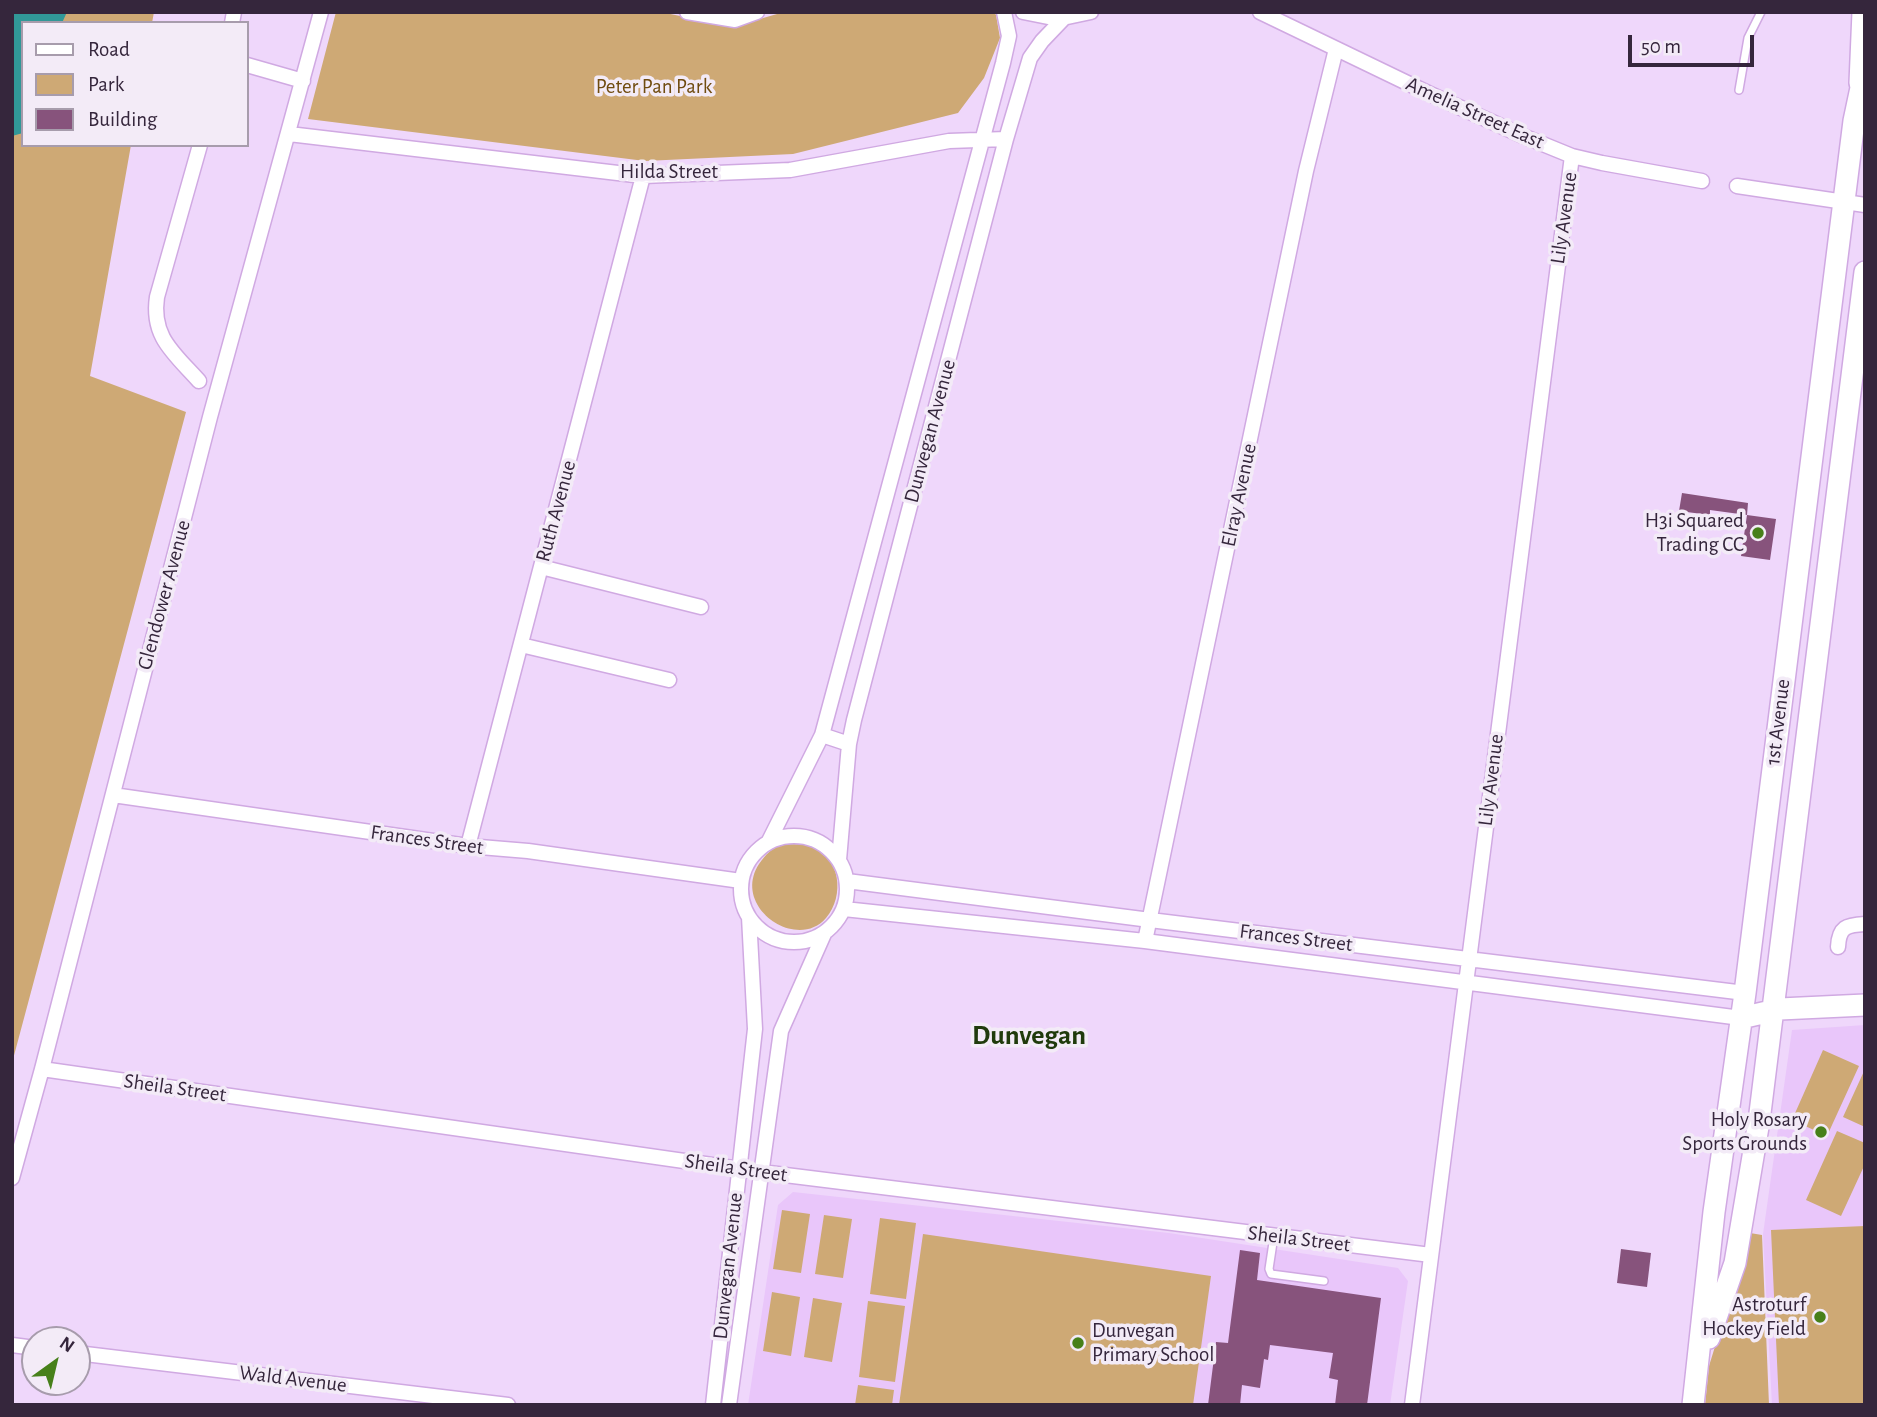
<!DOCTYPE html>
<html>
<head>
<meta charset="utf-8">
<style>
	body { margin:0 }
	#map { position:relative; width:1877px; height:1417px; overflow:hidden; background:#efd7fb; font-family:"Alegreya Sans",sans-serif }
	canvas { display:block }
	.frame { position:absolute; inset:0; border:14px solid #35263c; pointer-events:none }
	.legend { position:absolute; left:21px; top:21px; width:228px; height:126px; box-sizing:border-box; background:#f3ebf7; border:2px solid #a79cac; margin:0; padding:9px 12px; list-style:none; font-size:21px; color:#35263c }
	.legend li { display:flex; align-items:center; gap:14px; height:35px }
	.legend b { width:35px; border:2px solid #a79cac }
	.north { position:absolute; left:21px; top:1326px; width:70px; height:70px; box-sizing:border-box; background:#f3ebf7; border:2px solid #a79cac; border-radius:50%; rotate:34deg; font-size:19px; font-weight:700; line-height:28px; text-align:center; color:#35263c }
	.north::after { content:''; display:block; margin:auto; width:24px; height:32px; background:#47801a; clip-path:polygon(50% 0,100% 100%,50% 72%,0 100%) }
	.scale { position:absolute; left:1628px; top:35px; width:126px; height:32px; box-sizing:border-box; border:4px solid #35263c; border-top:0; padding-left:9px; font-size:21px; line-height:24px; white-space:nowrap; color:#35263c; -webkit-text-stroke:5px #f3ebf7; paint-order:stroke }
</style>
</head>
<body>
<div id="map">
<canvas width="1877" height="1417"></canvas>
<div class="frame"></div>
<ul class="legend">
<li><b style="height:9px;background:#fff"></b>Road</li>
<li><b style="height:19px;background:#cea975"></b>Park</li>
<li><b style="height:19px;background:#87537c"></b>Building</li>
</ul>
<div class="north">N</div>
<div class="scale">50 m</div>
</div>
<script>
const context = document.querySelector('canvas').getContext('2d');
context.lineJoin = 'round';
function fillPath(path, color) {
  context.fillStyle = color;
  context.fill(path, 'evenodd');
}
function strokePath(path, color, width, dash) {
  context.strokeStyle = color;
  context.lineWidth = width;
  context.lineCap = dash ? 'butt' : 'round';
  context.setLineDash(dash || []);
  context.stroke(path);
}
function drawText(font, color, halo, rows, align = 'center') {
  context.font = font + ' "Alegreya Sans",sans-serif';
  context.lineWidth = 7;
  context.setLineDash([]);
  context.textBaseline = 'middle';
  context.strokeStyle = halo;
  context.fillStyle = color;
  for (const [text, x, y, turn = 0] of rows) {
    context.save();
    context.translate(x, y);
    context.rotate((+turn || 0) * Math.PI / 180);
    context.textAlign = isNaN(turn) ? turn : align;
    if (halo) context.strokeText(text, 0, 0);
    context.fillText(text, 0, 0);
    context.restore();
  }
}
const built = new Path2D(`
	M1865,1025V1405H1772L1763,1234L1792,1030Z
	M793,1192L1169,1233L1398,1268L1408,1281L1390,1405H748L778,1205Z`);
const green = new Path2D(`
	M12,12H154L152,23H23V145H131L90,376L186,412L12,1063Z
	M336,12H661L732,27L784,12H994L996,15L1000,38L984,78L958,113L793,154L645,161L308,119Z
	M783,844C792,845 802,843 810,846C841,856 845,896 826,918C797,952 731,907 759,864C766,854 772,848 783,844Z
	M1823,1050L1859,1066L1827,1136L1792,1120Z
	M1865,1069V1127L1843,1117Z
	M1837,1131L1865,1143V1164L1841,1216L1806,1200Z
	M782,1210L810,1214L801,1273L773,1269Z
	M824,1215L852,1219L843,1278L815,1274Z
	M880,1218L916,1223L906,1299L870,1294Z
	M1865,1226V1405H1779L1771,1230Z
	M1750,1233L1762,1235L1769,1405H1705L1709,1366Z
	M923,1234L1211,1276L1193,1405H899Z
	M772,1292L800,1297L791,1356L763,1351Z
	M813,1298L842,1303L832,1362L804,1357Z
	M868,1301L905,1306L895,1382L859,1377Z
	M858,1385L894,1390L892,1405H855Z`);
const water = new Path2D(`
	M12,12H67L62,23H23V133L12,136Z`);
const building = new Path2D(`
	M1682,493L1748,503L1747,515L1710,510V515L1679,511Z
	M1747,515L1776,519L1770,560L1741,556Z
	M1621,1249L1651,1253L1647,1287L1617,1283Z
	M1240,1250L1260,1253L1257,1280L1381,1298L1367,1405H1335L1338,1380L1329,1378L1333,1353L1270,1345L1268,1360L1264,1359L1260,1388L1242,1385L1240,1405H1208L1216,1342L1228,1343Z`);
const lane = new Path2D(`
	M1739,90L1748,38L1761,12
	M1274,1236L1269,1269L1271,1274L1324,1281`);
const street = new Path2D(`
	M687,12L735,20L757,12
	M1023,12L1058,19L1091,12
	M1260,12L1428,93L1523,136L1572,156L1602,163L1702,181
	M232,23L234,12
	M247,65L303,81
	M289,134L643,176L790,170L949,141L1006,139
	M1737,186L1865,205
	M199,381C174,353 151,337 157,297L200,145
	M541,567L701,607
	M521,645L669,680
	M822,735L849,744
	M113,795L468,846L528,851L741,881
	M741 889a53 53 0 1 1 106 0a53 53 0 1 1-106 0Z
	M769,841L822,735L1003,63L1009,36L1004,12
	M468,846L643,176
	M839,860L849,744L854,720L1006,139L1030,58L1042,41L1064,18
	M847,881L1150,920L1745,993
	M844,909L1145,941L1741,1018
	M1145,941L1306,171L1336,49
	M1838,947C1839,927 1846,925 1865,924
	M42,1069L761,1172L1431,1255
	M12,1178L42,1069L210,417L321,12
	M12,1345L35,1348
	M77,1353L508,1405
	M713,1405L755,1029L749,917
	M729,1405L781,1031L824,934
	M1412,1405L1572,156`);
const secondary = new Path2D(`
	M1860,83L1863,12
	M1741,1018L1780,1009L1865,1005
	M1709,1338L1735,1263L1759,1121L1865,272
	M1693,1405L1714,1212L1745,993L1854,121L1865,69`);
const markers = [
	[1758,533,7,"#47801a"],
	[1821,1132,7,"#47801a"],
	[1820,1317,7,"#47801a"],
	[1078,1343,7,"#47801a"]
];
const parkNames = [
	["Peter Pan Park",654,87]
];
const streetNames = [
	["Amelia Street East",1475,113,24],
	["Hilda Street",669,172],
	["Lily Avenue",1564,218,-82],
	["Dunvegan Avenue",930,431,-75],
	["Elray Avenue",1239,495,-78],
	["Ruth Avenue",556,511,-75],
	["Glendower Avenue",164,595,-75],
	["1st Avenue",1778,722,-83],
	["Lily Avenue",1491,780,-83],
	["Frances Street",427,840,8],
	["Frances Street",1296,938,7],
	["Sheila Street",175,1088,8],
	["Sheila Street",736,1168,8],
	["Sheila Street",1299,1239,7],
	["Dunvegan Avenue",728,1266,-84],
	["Wald Avenue",293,1379,7]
];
const poiNames = [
	["H3i Squared",1744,521],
	["Trading CC",1744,545],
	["Holy Rosary",1807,1120],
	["Sports Grounds",1807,1144],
	["Astroturf",1806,1305],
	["Hockey Field",1806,1329],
	["Dunvegan",1092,1331,"left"],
	["Primary School",1092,1355,"left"]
];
const districtNames = [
	["Dunvegan",1029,1036]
];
fillPath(built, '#e9c6fa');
fillPath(green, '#cea975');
fillPath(water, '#319898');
fillPath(building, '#87537c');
strokePath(lane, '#d0a9e2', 10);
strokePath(street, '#d0a9e2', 17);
strokePath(secondary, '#d0a9e2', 24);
strokePath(lane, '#fff', 7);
strokePath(street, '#fff', 14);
strokePath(secondary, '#fff', 21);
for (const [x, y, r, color] of markers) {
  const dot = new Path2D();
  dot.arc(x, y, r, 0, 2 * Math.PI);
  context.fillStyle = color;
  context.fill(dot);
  strokePath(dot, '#f3ebf7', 2.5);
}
drawText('21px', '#704c10', '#f3ebf7', parkNames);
drawText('21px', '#35263c', '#f3ebf7', streetNames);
drawText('21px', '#35263c', '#f3ebf7', poiNames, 'right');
drawText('bold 28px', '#203b0c', '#f3ebf7', districtNames);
</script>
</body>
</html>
